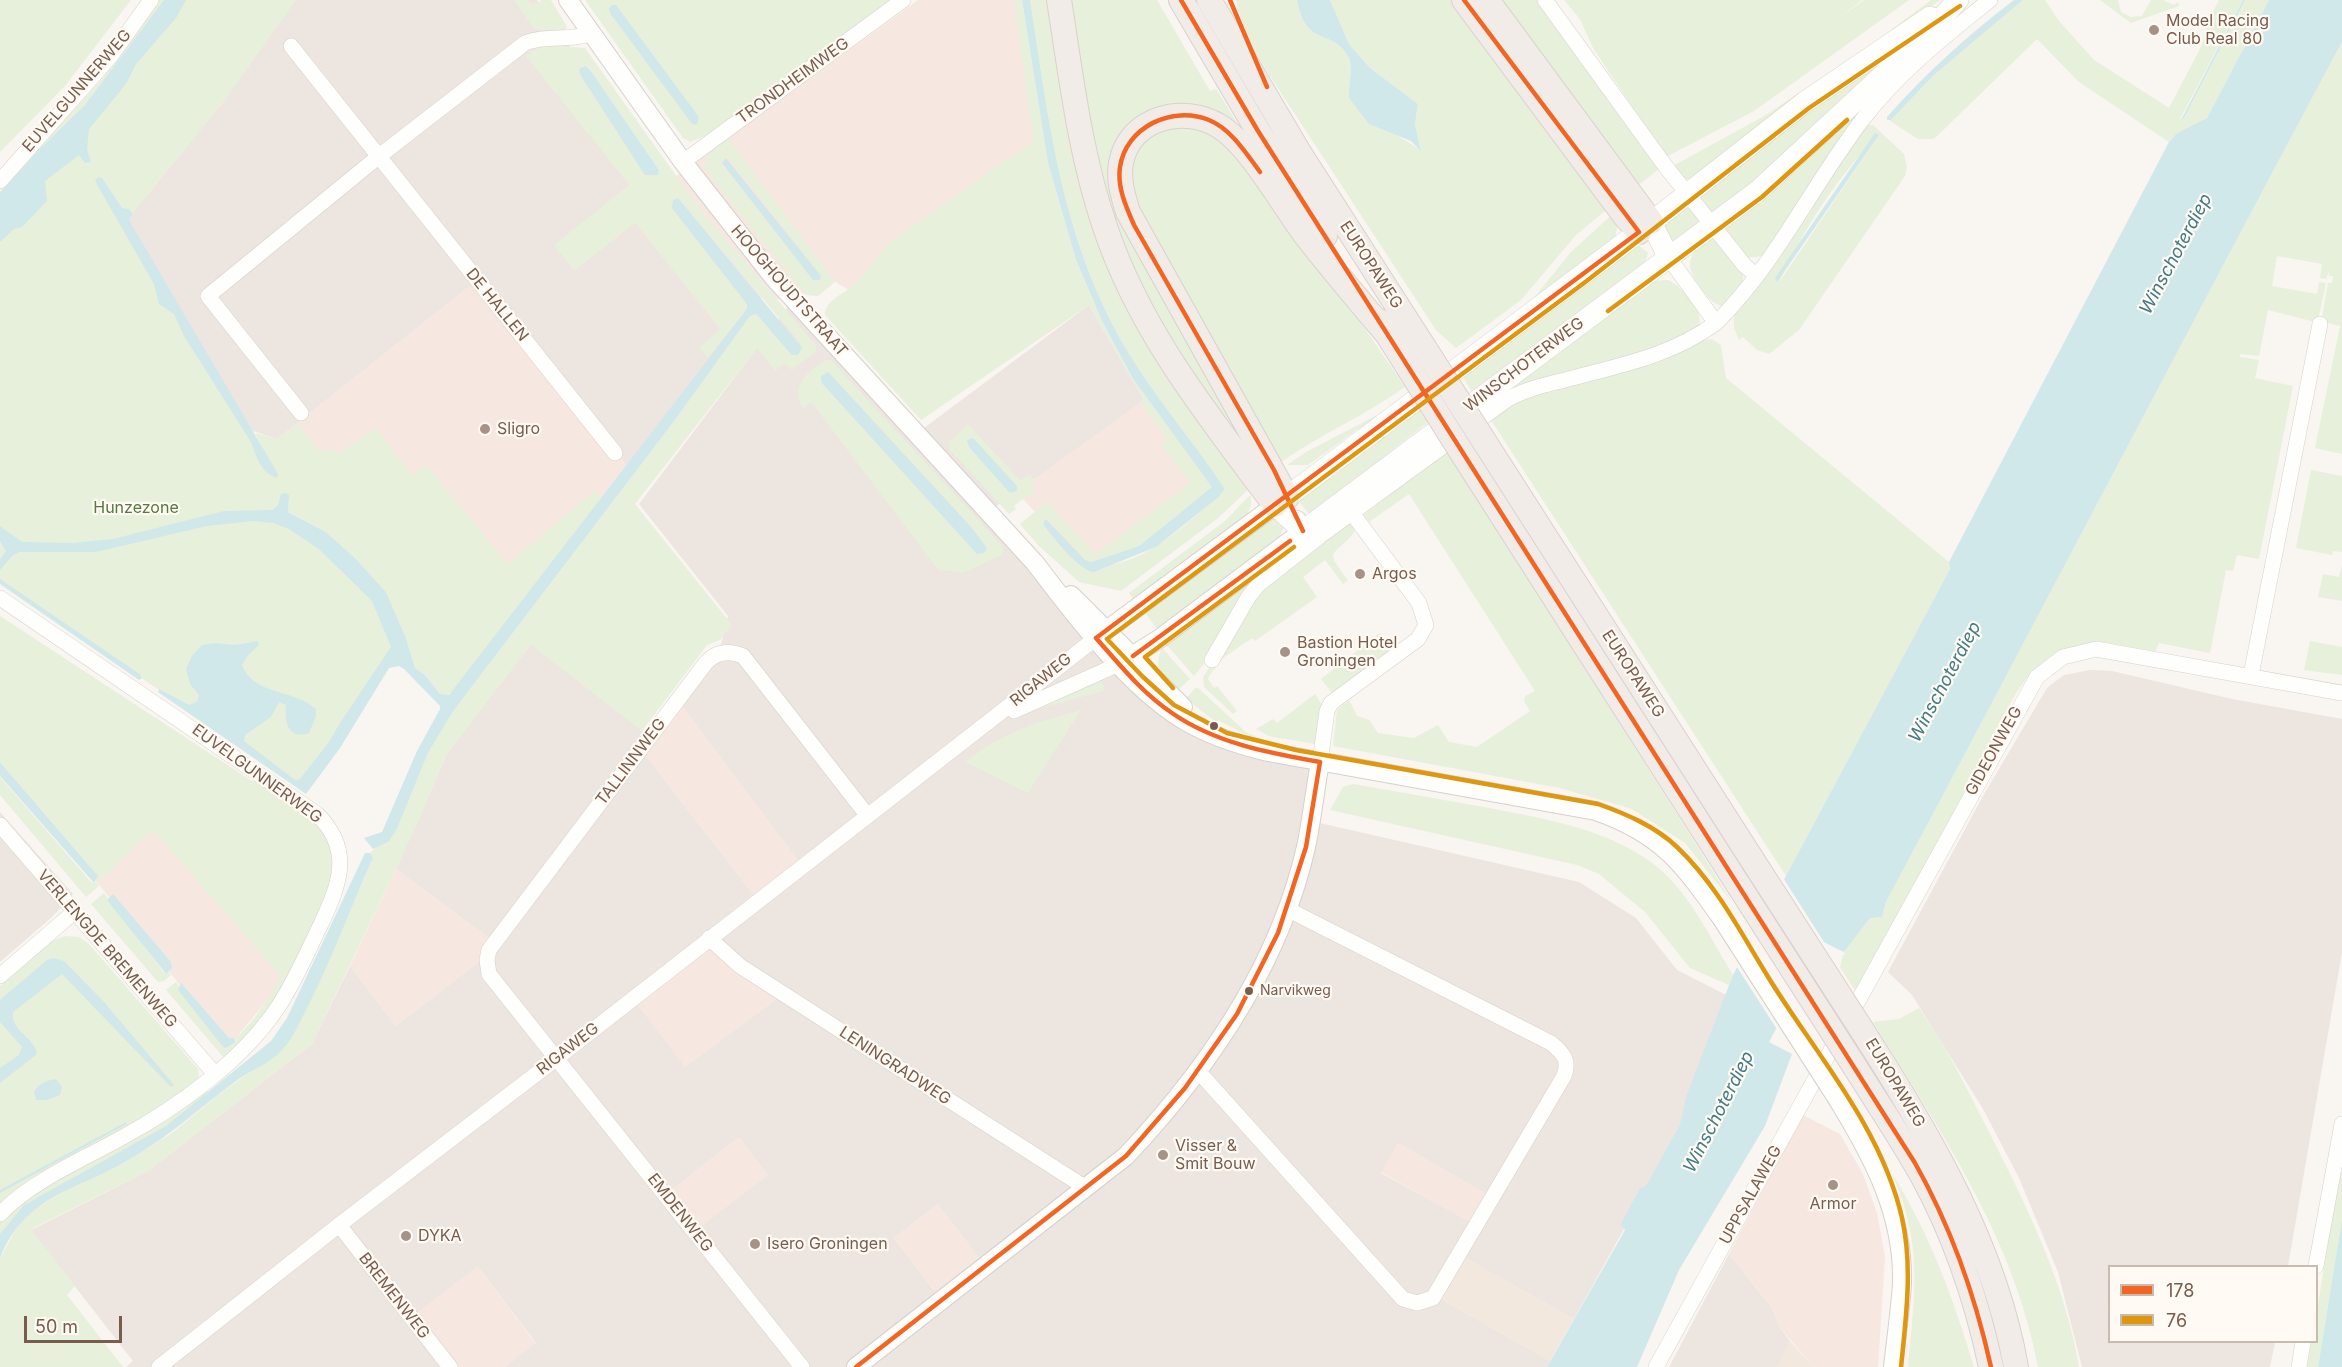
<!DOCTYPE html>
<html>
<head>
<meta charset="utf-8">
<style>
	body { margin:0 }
	#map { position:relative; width:2342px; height:1367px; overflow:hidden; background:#f9f5f0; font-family:Inter,sans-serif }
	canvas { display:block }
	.legend { position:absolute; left:2108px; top:1265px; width:210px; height:78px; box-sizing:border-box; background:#fffaf3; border:2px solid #cabbb1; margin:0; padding:8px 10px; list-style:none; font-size:18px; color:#7a5c4d }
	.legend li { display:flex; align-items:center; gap:12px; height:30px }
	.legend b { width:30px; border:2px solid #cabbb1 }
	.scale { position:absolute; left:24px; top:1316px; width:98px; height:27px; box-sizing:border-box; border:3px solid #7a5c4d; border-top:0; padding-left:8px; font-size:18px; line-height:21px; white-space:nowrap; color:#7a5c4d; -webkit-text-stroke:4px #fffaf3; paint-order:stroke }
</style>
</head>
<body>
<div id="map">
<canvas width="2342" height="1367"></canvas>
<ul class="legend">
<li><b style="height:8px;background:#f26522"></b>178</li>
<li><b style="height:8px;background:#de970f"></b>76</li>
</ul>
<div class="scale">50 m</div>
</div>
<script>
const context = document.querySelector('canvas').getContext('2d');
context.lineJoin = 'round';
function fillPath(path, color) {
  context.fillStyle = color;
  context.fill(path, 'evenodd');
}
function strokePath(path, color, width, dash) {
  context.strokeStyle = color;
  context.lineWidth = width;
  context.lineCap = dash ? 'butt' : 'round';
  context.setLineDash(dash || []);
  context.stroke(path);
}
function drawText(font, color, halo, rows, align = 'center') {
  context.font = font + ' Inter,sans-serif';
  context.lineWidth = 4.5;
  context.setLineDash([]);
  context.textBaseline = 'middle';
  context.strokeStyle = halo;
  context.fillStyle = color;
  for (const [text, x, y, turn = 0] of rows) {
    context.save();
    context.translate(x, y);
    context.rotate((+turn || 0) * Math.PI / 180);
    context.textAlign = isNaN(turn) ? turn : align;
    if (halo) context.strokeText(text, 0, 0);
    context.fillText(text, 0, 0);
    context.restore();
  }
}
const residential = new Path2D(`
	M1458,1254L1574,1319L1550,1361L1434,1295Z
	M1790,1341L1813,1367H1777Z`);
const commercial = new Path2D(`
	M918,0H1018L1041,154L852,292L834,281L793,300L757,298L665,184Z
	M476,281L628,467L457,690L277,439Z
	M1144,400L1221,488L1084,563L1013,489Z
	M679,702L803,866L757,899L642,751Z
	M148,807L287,970L270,997L229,1046L88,871Z
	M396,869L495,942L485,957L396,1026L350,966Z
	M709,939L782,995L685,1067L631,999Z
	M1803,1115L1840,1134L1863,1174L1877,1213L1885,1257L1878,1367H1813L1779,1326L1772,1308L1729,1254Z
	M739,1137L768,1175L694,1233L665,1195Z
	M1398,1143L1492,1196L1475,1226L1381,1172Z
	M938,1204L986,1267L942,1301L894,1238Z
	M478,1266L536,1344L505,1367H446L409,1318Z`);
const industrial = new Path2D(`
	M291,0H537L665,184L757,298L628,467L476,281L277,439L244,428L123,221Z
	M793,300L916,434L1089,305L1144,400L988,512L1127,663L1224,745L1322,762L1311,821L1579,882L1636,918L1677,970L1742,1003L1681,1126L1574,1319L1458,1254L1434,1295L1550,1361L1547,1367H505L536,1343L478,1266L410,1318L446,1367H126L133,1361L31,1230L148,1171L312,1044L350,966L396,1026L485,957L495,942L396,869L447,754L532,642L652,738L642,751L757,899L802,865L679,702L719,652L728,616L639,504ZM709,939L782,995L685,1067L632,998ZM739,1137L768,1175L694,1232L665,1195ZM1398,1143L1491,1196L1475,1225L1381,1173ZM938,1204L986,1267L942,1301L894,1238Z
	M2090,670L2112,671L2232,699L2342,719V952L2288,1266H2110V1342H2275L2270,1367H2082L2058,1272L2019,1178L1983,1109L1912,995L1888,972L1983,796L2047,688L2064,675Z
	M0,812L73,894L52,917L0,962Z
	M1729,1254L1772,1308L1779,1326L1790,1341L1777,1367H1669Z`);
const green = new Path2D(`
	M0,0H131L65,86L0,152Z
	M158,0H296L223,103L125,223L277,477L255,433L278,439L298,423L319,451L341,453L375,428L413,475L426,465L508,564L594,492L601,498L452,692L446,696L440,694L425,675L415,668L406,638L386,592L356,559L326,532L287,511L289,502L283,512L362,580L401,640L305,790L0,581V191L103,78Z
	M514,0H528L531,4L541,2L540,0H551L567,27L562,32L534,29Z
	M585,0H893L705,136L690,142L683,138Z
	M1014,0H1022L1048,163L1076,260L1102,321L1133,379L1212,487L1139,546L1091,562L1085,560L1049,519L1043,524L1083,567C1142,569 1175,532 1219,497L1225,489C1194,442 1157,400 1128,352C1061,239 1050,126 1030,0H1054L1088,190L1251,487L1217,519L1121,591L1079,582L1039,546L1020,524L1047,502L1095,554L1190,483L1161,444L1167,439L1140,403L1144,400L1089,305L921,420L825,315C825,300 844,294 854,285C869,271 877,254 892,240L1034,141Z
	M1066,0H1157L1210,91L1216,89L1243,132L1189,107L1114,162L1269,472L1208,406L1113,234Z
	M1236,0H1297C1306,49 1331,27 1348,56C1354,66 1348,86 1349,98L1398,136L1421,150L1415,124L1418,104L1370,68L1349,44L1330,0H1457L1612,205L1576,235L1521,300L1456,348L1436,330L1255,53L1238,11Z
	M1494,0H1540L1659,169L1636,187Z
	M1564,0H1862L1839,18L1864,0H1909L1754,111L1666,157L1593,48L1580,19Z
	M1931,0H1940C1857,60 1771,115 1691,179H1684L1673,166L1766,115L1879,39Z
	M2023,0H2045L2059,21L2094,60L2169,108L2202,45L2207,23L2219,0H2243L2180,119L2184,118L2245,0H2269L2207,118L2177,133L2169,142L2079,82L2037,39L1934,139H1918L1890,121L1933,76Z
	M2100,0H2118L2121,12L2131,17L2142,16L2151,0H2163L2174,5L2178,2L2179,6L2131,23Z
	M1918,30L1802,144L1713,216L1697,195Z
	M2342,42V454L2315,448L2340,326L2328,323L2322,317L2328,283H2332L2333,276H2329V271L2326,279L2320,278L2322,264L2277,256L2272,286L2317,294L2319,282L2326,283L2319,316L2315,322L2268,310L2259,356L2240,354V357L2259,360L2255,378L2293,386L2259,559L2237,555L2233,571L2226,570L2210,653L2159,643L2155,652C2119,645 2083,636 2049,658C2010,683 1995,741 1974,781C1937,852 1895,922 1856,992L1840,967L1844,952L1870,918L1882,917L1886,902C2039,616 2189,328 2342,42Z
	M544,45L585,48L699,208L816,345V352L792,370L784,364L775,371L757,348L635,504L732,625L720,640L707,645L642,731L531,645L447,754L416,827L312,1044L148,1171L31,1229L75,1286L67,1295L123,1367H0V1259L20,1221L33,1210L75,1185L124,1163L172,1133L222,1092L284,1048L316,989L373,858L370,853L397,829L428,753L454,710L675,420L750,316L756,314L792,355L800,343L678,198L671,204L672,208L747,304V309L708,358L699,347L720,329L635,223L574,271L554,245L629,185L525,55ZM584,66L591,71L659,170L653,177L645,175L580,75L579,69Z
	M1874,91L1770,250L1762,256L1747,258L1719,227Z
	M1866,125H1873L1904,154L1907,167L1905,176L1799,330L1769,354L1757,350L1743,337L1739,340L1734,328V313ZM1879,135L1780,281C1801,233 1841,171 1879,135Z
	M1207,126L1217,131L1287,215L1405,387C1366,415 1321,434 1281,462L1139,222L1128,160L1155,127Z
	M728,138L835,282L818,296L807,295L798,285L704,168L707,154ZM729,158L821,276V278L813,280L722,164Z
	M1687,202L1707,223L1673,241L1663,228V220Z
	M1616,211L1618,224L1614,241L1454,364L1452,360L1533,299L1571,252Z
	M1714,232L1743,271V288L1722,306C1713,304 1709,298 1703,291C1681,263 1689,253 1714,232Z
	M1637,244L1648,253L1645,262L1472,392L1460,372Z
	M1668,280C1681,286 1704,310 1699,325L1689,336L1483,411L1551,353L1651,281Z
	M1712,339L1721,345L1726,378L1949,562L1950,569L1786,876L1489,417L1530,396L1671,356L1703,340Z
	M825,360H831L1000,543L1004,551L1002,555L963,573L938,570L811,402L803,409C789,387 807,372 825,360ZM828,372L971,527L977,554L904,471Z
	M1412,397L1355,431L1308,465H1287L1306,452Z
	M1418,404L1430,421L1396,447L1344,495L1309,514L1295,496Z
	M968,424L1020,480L1030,475L1035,481L1031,486L1036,494L1032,497L1029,494L1014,506L1016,509L1009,514L949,449V442Z
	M1447,450L1694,841L1732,902L1685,843L1632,809L1560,788L1333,746L1337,710L1349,700L1357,716L1369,720L1378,733L1414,738L1438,725L1449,742L1477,747L1530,711L1524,701L1525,696L1535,691L1409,494L1369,522L1364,515Z
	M2311,470L2342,476V552L2333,551L2332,555L2296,548Z
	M1250,495C1254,504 1248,514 1243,522L1136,603L1129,593L1225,521Z
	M1273,512L1284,527L1280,536L1158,630L1143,610Z
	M1350,523L1355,529L1354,533C1332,558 1324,548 1348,580L1343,584L1325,560L1303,577L1317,597L1255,641L1252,638L1223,658L1209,676L1208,679L1214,688L1217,686L1237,711L1233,714L1204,687L1203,677L1263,588Z
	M1277,564L1206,661L1194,676L1165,643L1244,581Z
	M2342,566V601L2318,597L2323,574L2339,577Z
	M0,616L252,781L261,779L322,825L337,862L324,909L274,1006L225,1059L166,990L176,982L223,1047C247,1033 268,1001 280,976L153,830L98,882V876L0,762Z
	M1380,633L1392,649L1332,693L1321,679Z
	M2310,641L2342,647V686V675L2304,670Z
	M1162,648L1190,679L1176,692C1162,678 1153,668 1162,648Z
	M1100,681L1105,687L1104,691L1037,709Z
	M1195,688H1198L1247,733L1271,742L1310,749L1256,740L1218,720L1216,722L1186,699Z
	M1315,694L1322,705L1315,744L1269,736L1256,729L1273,719L1277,723Z
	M1081,710L1028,793L965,762C1005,731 1034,723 1081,710Z
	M0,777L92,883L96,882L99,886L86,897L0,795Z
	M1353,784C1399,792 1444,800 1489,808C1546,819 1609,829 1656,866C1690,893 1710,938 1733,975L1729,985L1690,968L1645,912L1599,874L1577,865L1330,810L1343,787Z
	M104,893L164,973L168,972L171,975L164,981L158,982L91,904Z
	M65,936L79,937L89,944L198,1069L199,1078L208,1092L205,1095L209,1100L86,1178L24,1213L0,1252V986L52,941Z
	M1919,1008C1947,1047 1967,1089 1989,1132C2027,1207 2065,1283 2079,1367H2038C2014,1238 1941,1132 1873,1022L1899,1019Z
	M2342,1156V1219L2318,1367H2307L2311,1342H2316L2317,1311Z
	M1892,1173C1930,1235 1953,1297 1974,1367H1908C1915,1291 1923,1245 1892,1173Z`);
const water = new Path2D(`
	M164,0H186L176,18L136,64L126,84L89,129L87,149L91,162L85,163L79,155L45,181L47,201L22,227L14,229L0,242V193L39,150L85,105Z
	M1022,0H1030C1050,126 1061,239 1128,352C1157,400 1194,442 1225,489L1219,497L1156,547L1094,572C1079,571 1052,536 1043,524L1046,519L1085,560L1091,562L1139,546L1212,487L1133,379L1102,321L1076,260L1048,163Z
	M1297,0H1330L1349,44L1370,68L1418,104L1415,124L1421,151L1411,141L1369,124L1349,98C1348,86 1354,66 1348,56C1331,27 1306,49 1297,0Z
	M2014,0H2023L1933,76L1891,120H1887V117C1925,74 1968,35 2014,0Z
	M2243,0H2245L2184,118L2181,120Z
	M2269,0H2342V42C2189,328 2039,616 1886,902L1882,917L1870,918L1844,952L1822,942L1769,1042L1792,1054L1765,1126L1679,1270L1637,1367H1547L1625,1230L1621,1224L1640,1188L1646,1186L1680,1125L1686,1097L1733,975L1950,569L1949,562L2169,142L2177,133L2207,118Z
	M612,5H616L699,117L697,125L692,124L610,13L609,8Z
	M585,66L591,71L659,170L658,175H645L580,74L579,69Z
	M1875,133L1879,135L1777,282L1775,278Z
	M726,158L821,276L820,280H813L722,163Z
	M98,177L102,178L122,208L129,209L133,214L129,218L130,222L278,474L277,478C261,473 256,456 251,442L184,336L174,314L159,304L154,284L95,181Z
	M678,198L802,348L798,355H792L756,314L750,316L675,420L454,710L428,753L397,829L388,842L373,849L364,838L382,832L417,751L440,709V706L404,669L399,666L389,668L340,748L306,794L158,692L159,689L189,705L197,702L199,695L190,684L186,669L192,656L202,645L215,643L235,645L258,641L259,645L248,655L242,665C254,696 292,688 316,709V716L309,733C288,740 284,721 286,705L279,702L271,717L245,735L244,741L295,780L300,779L329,742L340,723L391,647L372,601L320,550L289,529L273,523L253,521L207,526L96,552H20L13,555L0,570V559L6,551L0,541V526L22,542L73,543L113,539L224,511L273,510L278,505L281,494L286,493L289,495L288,512L326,532L356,559L386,592L406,638L415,668L425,675L440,694L449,695L747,309V304L672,208L673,200Z
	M828,372L971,527L987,548L984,553L977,554L821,382V376Z
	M973,438L1017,486V491L1010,493L969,447L967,440Z
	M0,579L141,675V679L139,680L0,584Z
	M0,762L98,876L94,883L0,776Z
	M365,853H370L373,858C351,906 333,957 309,1004C301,1019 295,1035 284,1048C271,1063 251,1070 236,1081C197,1110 168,1138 125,1162C74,1191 23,1197 0,1259V1234L24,1205L166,1126L271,1041L287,1018Z
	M113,894L171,962L172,968L166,974L107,900Z
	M54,958L64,961L104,1002L174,1085L171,1087L62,974L13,1012C10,1031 35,1037 37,1054L0,1083V1068L19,1055L22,1047L0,1022V1000L47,960Z
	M181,983L229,1038H234L235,1042L226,1048L223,1047L178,990Z
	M56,1079L62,1087L60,1095L46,1100H36L34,1092C39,1083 46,1081 56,1079Z
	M126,1122L127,1124L0,1193V1190Z
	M2342,1219V1367H2318L2319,1361Z`);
const pier = new Path2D(`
	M1782,876L1824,942L1846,954L1843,955L1824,945L1778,1031L1735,964Z`);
const minor = new Path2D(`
	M1545,0L1666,167L1745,266L1757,276
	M291,46L615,453
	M683,162L903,0
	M0,181L110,57L151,0
	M1669,258L1716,323C1776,264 1812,185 1863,119C1898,73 1945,36 1990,0
	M301,413L208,296L378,157L525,43C547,34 570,42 592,33
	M0,598L317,814C352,849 341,881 322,922C308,950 296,980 278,1007C243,1060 178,1107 123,1137C82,1160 33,1180 0,1214
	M1212,660L1249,596L1259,584L1320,536L1508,399C1526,389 1545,385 1565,380C1620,365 1669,357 1716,323
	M2251,675L2320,324
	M1014,711L1119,664
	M1320,762L1327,711L1331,703L1418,639L1426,625L1419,603L1346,505
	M0,825L214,1073
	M709,938L740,966L1086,1188
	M0,976L74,912
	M1198,1071L1403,1299L1417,1303L1433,1298L1564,1076C1570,1060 1563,1053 1551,1043L1287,909
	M339,1225L450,1367
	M2316,1266L2342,1124
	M159,1367L339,1225L557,1058L1096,638
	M802,1367L489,974L487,960L489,950L705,664C715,652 728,650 743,656L867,815
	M1656,1367L2037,677L2063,657L2096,649L2342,693
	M2299,1367L2303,1342`);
const tertiary = new Path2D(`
	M568,0L683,162L774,278L1035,563C1074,614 1127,685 1182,719C1208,735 1239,745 1268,752L1596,811C1662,834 1683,864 1722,919
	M1071,595L1183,707
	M1096,638L1285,498
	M1119,664L1159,639L1303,531L1297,520
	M1838,1100C1873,1157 1904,1215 1902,1284C1900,1312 1896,1340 1893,1367
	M856,1367L1126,1156C1208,1069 1279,966 1306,847C1312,819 1315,790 1320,762`);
const secondary = new Path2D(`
	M1651,222L1669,258
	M1287,497L1639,232L1805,102L1930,17
	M1275,505L1303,531L1758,191L1923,38L1958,0`);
const trunk = new Path2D(`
	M1059,0C1071,76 1080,154 1105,227C1140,332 1210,418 1275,505
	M1181,0L1258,131L1325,236
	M1209,0L1300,154L1427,352
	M1464,0L1625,216L1639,232
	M1487,0L1651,222
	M1379,321L1408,367
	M1484,441L1753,861
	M1464,456L1739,886
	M1287,497L1128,212C1123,196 1118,180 1121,163C1129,118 1183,104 1219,126C1250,145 1281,202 1304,233C1331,268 1360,302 1388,335
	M1869,1041C1933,1141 1995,1248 2016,1367
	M1855,1067C1878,1104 1902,1139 1923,1177C1955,1236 1977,1301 1991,1367`);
const tertiaryBridge = new Path2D(`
	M1722,919L1838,1100`);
const trunkBridge = new Path2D(`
	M1427,352L1484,441
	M1408,367L1464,456
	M1753,861L1869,1041
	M1739,886L1855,1067`);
const bus1 = new Path2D(`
	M1181,0L1258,131L1915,1163C1951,1227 1975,1295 1991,1367
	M1230,0L1267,87
	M1464,0L1639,232
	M1260,172C1246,153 1231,129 1209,120C1172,105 1126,127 1120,167C1117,187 1126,207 1134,225L1274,470L1303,531
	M1096,638L1639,232
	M1096,638C1119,664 1142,693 1172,713C1215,743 1269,753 1320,762
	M1133,656L1290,541
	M856,1367L1126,1156L1185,1088L1237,1014L1278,933L1306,847L1320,762`);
const bus2 = new Path2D(`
	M1608,311L1762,197L1847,120
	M1173,688L1145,657L1294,547
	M1901,1367C1906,1317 1913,1267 1902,1218C1882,1130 1820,1059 1773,985C1743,937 1718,886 1677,847C1655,826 1626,814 1598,804L1296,750L1227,733L1174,705L1142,676L1107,639L1584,283L1809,108L1960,6`);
const markers = [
	[2154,30,6,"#a69286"],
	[485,429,6,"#a69286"],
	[1360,574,6,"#a69286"],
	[1285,652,6,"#a69286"],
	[1214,726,5,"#7a5c4d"],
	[1249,991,5,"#7a5c4d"],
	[1163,1155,6,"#a69286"],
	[1833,1185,6,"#a69286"],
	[406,1236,6,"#a69286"],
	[755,1244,6,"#a69286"]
];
const busNames = [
	["Narvikweg",1260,991]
];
const poiNames = [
	["Model Racing",2166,21],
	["Club Real 80",2166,39],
	["Sligro",497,429],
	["Argos",1372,574],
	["Bastion Hotel",1297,643],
	["Groningen",1297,661],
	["Visser &",1175,1146],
	["Smit Bouw",1175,1164],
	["Armor",1833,1204,"center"],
	["DYKA",418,1236],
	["Isero Groningen",767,1244]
];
const streetNames = [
	["TRONDHEIMWEG",793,81,-36],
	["EUVELGUNNERWEG",77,91,-49],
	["EUROPAWEG",1371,265,57],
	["HOOGHOUDTSTRAAT",789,291,49],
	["DE HALLEN",497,305,51],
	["WINSCHOTERWEG",1524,365,-37],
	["EUROPAWEG",1633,674,57],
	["RIGAWEG",1041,680,-39],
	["GIDEONWEG",1994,751,-61],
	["TALLINNWEG",631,762,-53],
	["EUVELGUNNERWEG",257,774,36],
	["VERLENGDE BREMENWEG",107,949,49],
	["RIGAWEG",568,1049,-38],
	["LENINGRADWEG",895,1066,33],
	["EUROPAWEG",1895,1083,59],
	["UPPSALAWEG",1751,1195,-61],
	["EMDENWEG",680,1213,52],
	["BREMENWEG",394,1296,52]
];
const parkNames = [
	["Hunzezone",136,508]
];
const waterNames = [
	["Winschoterdiep",2176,254,-62],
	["Winschoterdiep",1945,682,-62],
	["Winschoterdiep",1719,1112,-63]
];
fillPath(residential, '#f2e8de');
fillPath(commercial, '#f6e8e1');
fillPath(industrial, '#ede5e0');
fillPath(green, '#e7f0db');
fillPath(water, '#d0e8ea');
fillPath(pier, '#f9f5f0');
strokePath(minor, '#d7d1cb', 16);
strokePath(tertiary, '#d7d1cb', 20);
strokePath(secondary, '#d9d2cb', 22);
strokePath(trunk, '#dad1cc', 26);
strokePath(minor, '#fefefd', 15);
strokePath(tertiary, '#fefefd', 18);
strokePath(secondary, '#fefefd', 21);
strokePath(trunk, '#f2ece8', 24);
strokePath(tertiaryBridge, '#d7d1cb', 20, []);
strokePath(trunkBridge, '#dad1cc', 26, []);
strokePath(tertiaryBridge, '#fefefd', 18);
strokePath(trunkBridge, '#f2ece8', 24);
strokePath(bus1, '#f26522', 4.5);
strokePath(bus2, '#de970f', 4.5);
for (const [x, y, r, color] of markers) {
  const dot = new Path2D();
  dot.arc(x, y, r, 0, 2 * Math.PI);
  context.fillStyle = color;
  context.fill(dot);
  strokePath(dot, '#fffaf3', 2);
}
drawText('14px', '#7a5c4d', '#fffaf3', busNames, 'left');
drawText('16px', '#7a5c4d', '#fffaf3', poiNames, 'left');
drawText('16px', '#7a5c4d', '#fffaf3', streetNames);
drawText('16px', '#537a41', '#fffaf3', parkNames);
drawText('italic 18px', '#437c86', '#fffaf3', waterNames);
</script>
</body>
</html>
